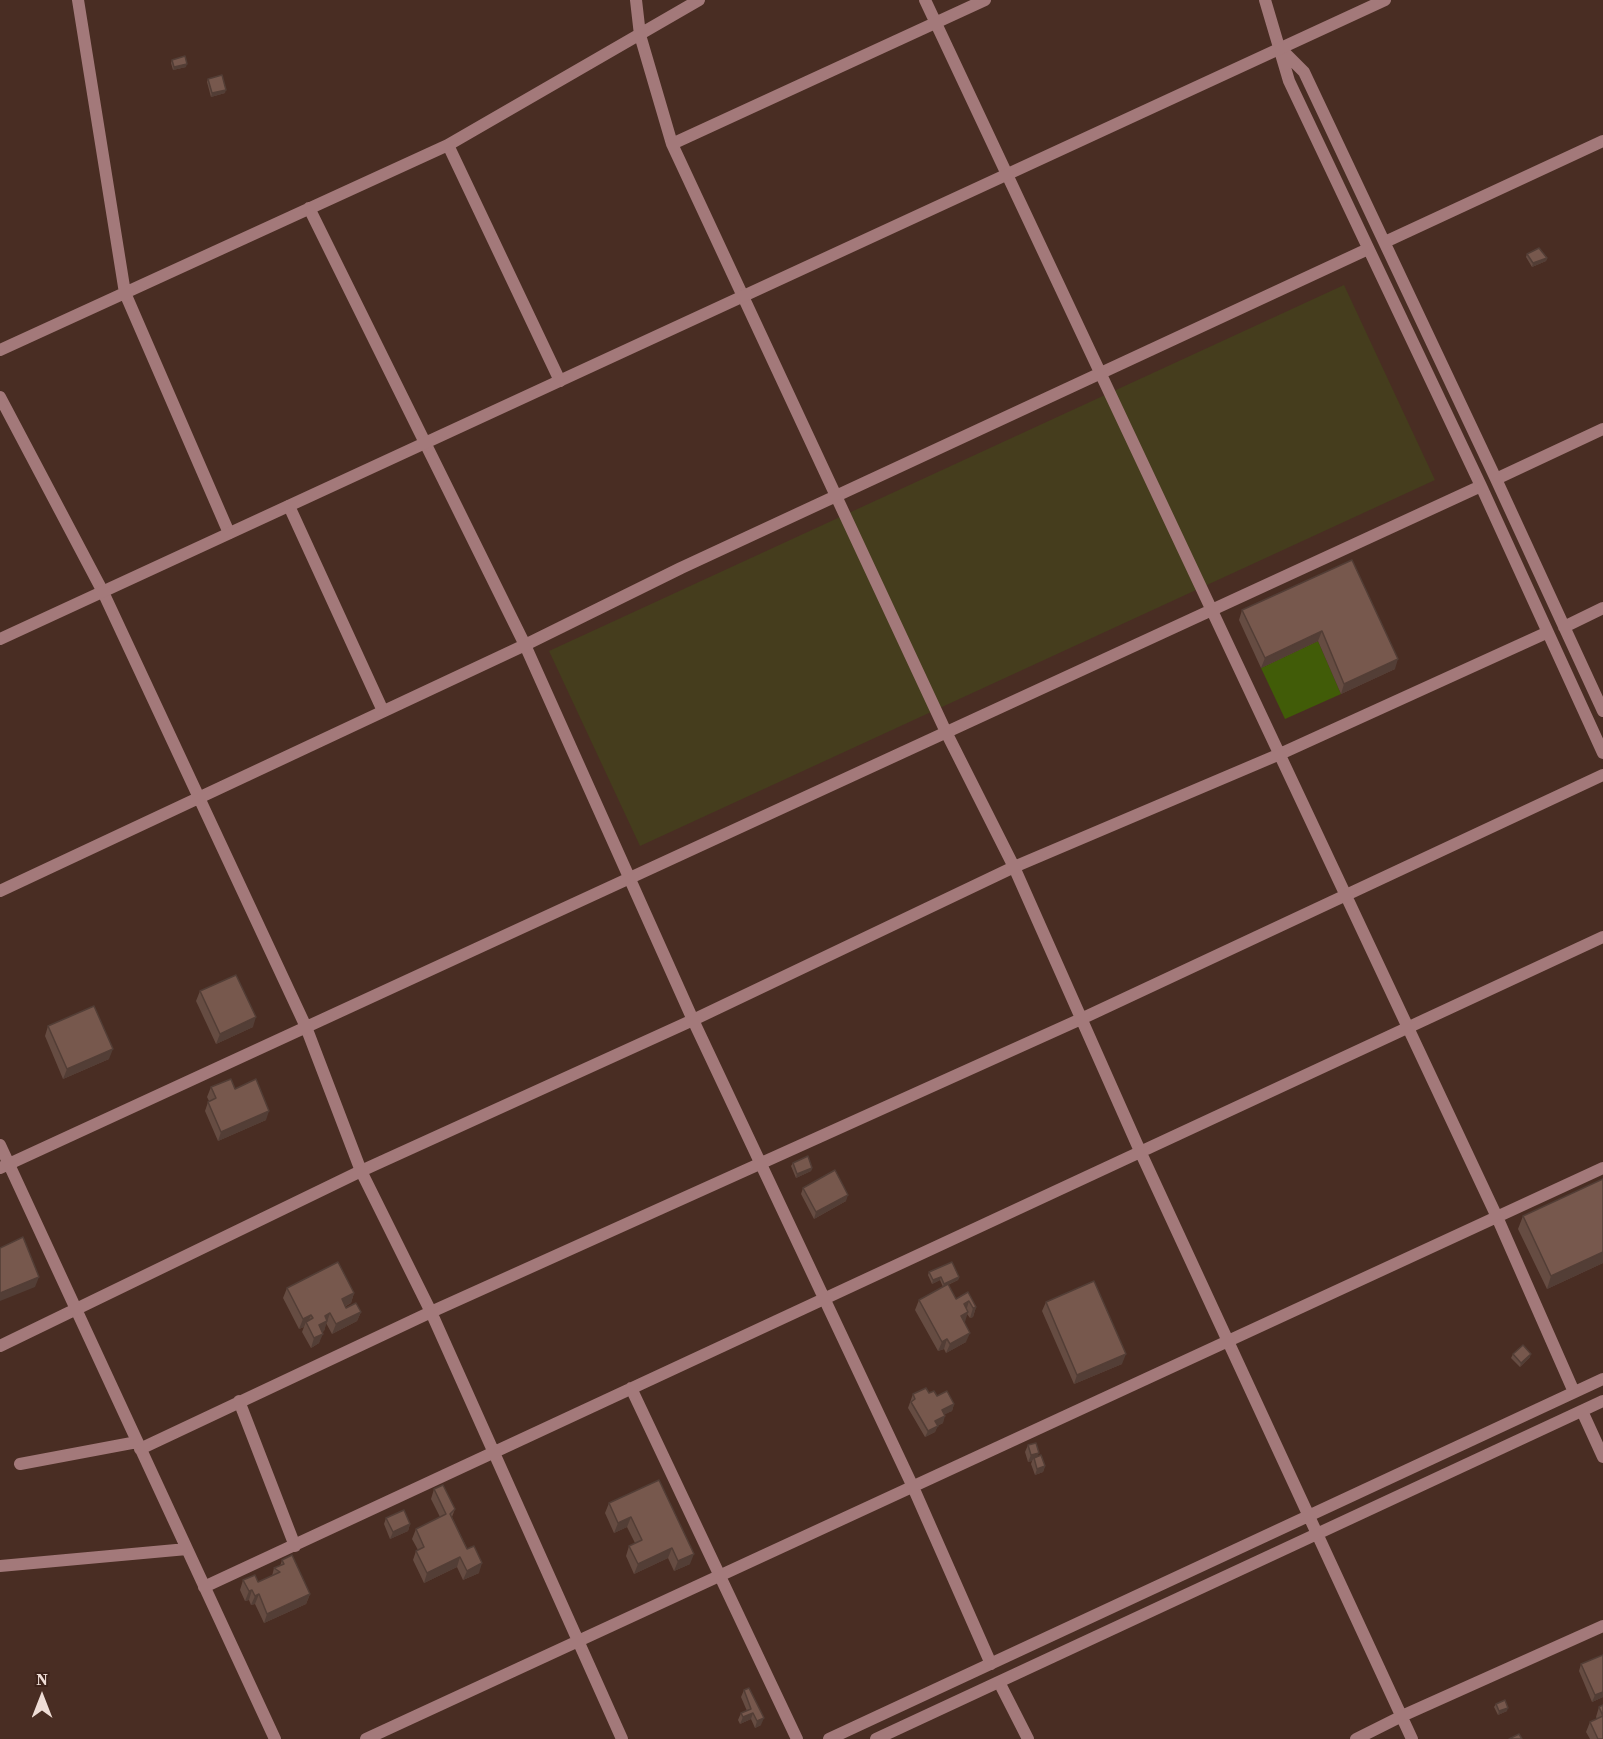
<!DOCTYPE html>
<html>
<head>
<meta charset="utf-8">
<style>
	body { margin:0 }
	#map { position:relative; width:1603px; height:1739px; overflow:hidden; background:#492d23; font-family:"Source Serif 4",serif }
	canvas { display:block }
	.north { position:absolute; left:12px; top:1667px; width:60px; height:60px; -webkit-text-stroke:4px #3e231a; paint-order:stroke; rotate:0deg; font-size:16px; font-weight:700; line-height:24px; text-align:center; color:#efddd6 }
	.north::after { content:''; display:block; margin:auto; width:21px; height:27px; background:#efddd6; clip-path:polygon(50% 0,100% 100%,50% 72%,0 100%) }
</style>
</head>
<body>
<div id="map">
<canvas width="1603" height="1739"></canvas>
<div class="north">N</div>
</div>
<script>
const context = document.querySelector('canvas').getContext('2d');
context.lineJoin = 'round';
function fillPath(path, color) {
  context.fillStyle = color;
  context.fill(path, 'evenodd');
}
function strokePath(path, color, width, dash) {
  context.strokeStyle = color;
  context.lineWidth = width;
  context.lineCap = dash ? 'butt' : 'round';
  context.setLineDash(dash || []);
  context.stroke(path);
}
const green = new Path2D(`
	M1318,641L1341,694L1285,719L1261,668Z`);
const sand = new Path2D(`
	M1344,285L1435,480L640,846L549,651Z`);
const minor = new Path2D(`
	M78,0L125,293L229,533
	M636,0L640,35L672,144L946,732L1014,867L1140,1151L1412,1739
	M925,0L1497,1217L1574,1392
	M1265,0L1289,81L1481,486L1603,753
	M1281,49L1304,72L1496,479L1603,711
	M672,144L985,0
	M448,145L560,381
	M309,208L525,645L693,1020L913,1487L991,1664
	M1385,242L1603,141
	M0,350L448,145L699,0
	M0,397L103,592L306,1027L361,1171L431,1312L622,1739
	M1496,479L1603,429
	M289,506L383,711
	M1564,627L1603,608
	M0,891L525,645L681,568L1368,249
	M0,1145L275,1739
	M0,1168L1481,486
	M0,1346L361,1171L693,1020L1014,867L1280,754L1546,633
	M631,1388L797,1739
	M239,1401L295,1546
	M1582,1411L1603,1457
	M140,1449L431,1312L1081,1019L1603,775
	M20,1464L137,1442
	M0,1566L187,1549
	M204,1587L1603,937
	M999,1682L1028,1739
	M366,1739L1603,1168
	M829,1739L1603,1379
	M876,1739L1603,1401
	M1356,1739L1402,1716L1603,1626`);
const tertiary = new Path2D(`
	M0,639L1385,0`);
const wall = new Path2D(`
	M172,60L186,67L173,70L171,63Z
	M208,79L225,93L211,97L207,82Z
	M1527,254L1547,258L1546,261L1532,267L1526,257Z
	M1352,560L1395,669L1341,694L1318,641L1261,668L1239,620L1242,610Z
	M200,991L253,1027L216,1044L196,1001Z
	M48,1026L109,1059L63,1079L45,1036Z
	M211,1087L235,1089L266,1120L218,1141L205,1111L208,1102L209,1101L207,1097Z
	M793,1163L812,1168L811,1171L796,1178L791,1166Z
	M1603,1179V1263L1547,1289L1518,1229L1523,1216Z
	M803,1188L846,1201L814,1219L801,1194Z
	M929,1272L959,1277L958,1280L948,1285L956,1299L968,1292L976,1307L973,1317L970,1318L967,1314L964,1322L966,1342L946,1353L944,1349L938,1351L915,1310L919,1300L943,1287L940,1280L932,1284L928,1275Z
	M287,1288L354,1293L351,1303L346,1306V1308L361,1312L357,1321L332,1334L326,1323L324,1331L322,1332L319,1343L311,1348L302,1332L304,1327L299,1329L283,1298Z
	M1046,1302L1122,1364L1074,1384L1042,1311Z
	M1513,1354L1530,1357L1520,1367L1511,1358Z
	M929,1393L954,1404L952,1411L944,1414L943,1423L937,1426L935,1432L925,1437L908,1408L913,1394Z
	M1028,1445L1045,1466L1043,1472L1035,1475L1031,1464L1032,1461L1028,1462L1025,1452Z
	M659,1480L690,1564L674,1571L668,1558L634,1574L626,1556L629,1546L635,1543L627,1527L614,1533L605,1513L609,1503Z
	M434,1489L455,1509L452,1517L479,1573L463,1580L457,1567L424,1583L413,1560L416,1551L418,1550L412,1539L416,1529L440,1517L431,1499Z
	M386,1518L410,1524L408,1531L390,1539L384,1524Z
	M282,1560L310,1594L306,1604L264,1623L255,1604L251,1605L249,1600L245,1601L240,1590L243,1580L258,1582L272,1576L274,1568L280,1566Z
	M1603,1655V1697L1592,1702L1579,1671L1581,1664Z
	M744,1690L761,1725L755,1728L751,1719L740,1724L738,1720L741,1713L747,1711L741,1697Z
	M1496,1704L1507,1711L1498,1715L1494,1707Z
	M1603,1705V1739H1590L1586,1732L1590,1722L1597,1719L1596,1717L1599,1707Z`);
const shadedWall = new Path2D(`
	M187,64L186,67L173,70L174,67Z
	M226,90L225,93L211,97L212,93Z
	M1547,258L1546,261L1532,267L1533,263Z
	M1322,631L1318,641L1261,668L1265,658Z
	M1398,659L1395,669L1341,694L1344,684Z
	M256,1017L253,1027L216,1044L220,1034Z
	M113,1049L109,1059L63,1079L67,1069Z
	M269,1111L266,1120L218,1141L221,1132Z
	M812,1168L811,1171L796,1178L797,1174Z
	M848,1195L846,1201L814,1219L816,1212Z
	M1603,1252V1263L1547,1289L1551,1276Z
	M39,1277L35,1287L0,1301V1293Z
	M941,1277L940,1280L932,1284L933,1280Z
	M959,1277L958,1280L943,1287L944,1284Z
	M354,1293L351,1303L339,1309L342,1299Z
	M969,1301L966,1311L964,1304Z
	M976,1307L973,1317L970,1318L973,1308Z
	M361,1312L357,1321L332,1334L336,1324Z
	M968,1312L965,1322L957,1326L961,1316Z
	M330,1313L324,1331L315,1335L319,1325L325,1316Z
	M311,1315L307,1325L306,1322L304,1327L299,1329L303,1319Z
	M970,1333L966,1342L946,1353L950,1344Z
	M323,1334L319,1343L311,1348L314,1338Z
	M947,1339L944,1349L938,1351L942,1342Z
	M1126,1354L1122,1364L1074,1384L1077,1375Z
	M1531,1354L1530,1357L1520,1367L1521,1363Z
	M954,1404L952,1411L940,1417L942,1410Z
	M945,1416L943,1423L933,1428L935,1421Z
	M938,1426L935,1432L925,1437L928,1431Z
	M1039,1453L1036,1460L1034,1458L1032,1461L1028,1462L1031,1455Z
	M1045,1466L1043,1472L1035,1475L1037,1469Z
	M631,1517L627,1527L614,1533L618,1523Z
	M410,1524L408,1531L390,1539L393,1532Z
	M672,1548L668,1558L634,1574L638,1564Z
	M694,1554L690,1564L674,1571L678,1561Z
	M460,1557L457,1567L424,1583L427,1573Z
	M482,1563L479,1573L463,1580L467,1571Z
	M252,1590L249,1600L245,1601L249,1591Z
	M259,1594L255,1604L251,1605L255,1596Z
	M310,1594L306,1604L264,1623L267,1614Z
	M1603,1692V1697L1592,1702L1595,1695Z
	M1508,1708L1507,1711L1498,1715L1499,1711Z
	M753,1713L751,1719L740,1724L743,1717Z
	M764,1718L761,1725L755,1728L757,1721Z`);
const building = new Path2D(`
	M185,56L187,64L174,67L172,60Z
	M222,75L226,90L212,93L208,79Z
	M1539,248L1547,258L1533,263L1527,254Z
	M1352,560L1398,659L1344,684L1322,631L1265,658L1242,610Z
	M236,975L256,1017L220,1034L200,991Z
	M94,1006L113,1049L67,1069L48,1026Z
	M231,1079L235,1089L256,1079L269,1111L221,1132L208,1102L216,1098L211,1087Z
	M808,1156L812,1168L797,1174L793,1163Z
	M835,1170L848,1195L816,1212L803,1188Z
	M1603,1179V1252L1551,1276L1523,1216Z
	M23,1237L39,1277L0,1293V1248Z
	M338,1262L354,1293L342,1299L346,1308L356,1303L361,1312L336,1324L330,1313L325,1316L327,1321L319,1325L323,1334L314,1338L306,1322L313,1318L311,1315L303,1319L287,1288Z
	M952,1262L959,1277L944,1284L941,1277L933,1280L929,1272Z
	M1094,1281L1126,1354L1077,1375L1046,1302Z
	M948,1284L956,1299L968,1292L976,1307L973,1308L969,1301L964,1304L968,1312L961,1316L970,1333L950,1344L947,1339L942,1342L919,1300Z
	M1523,1345L1531,1354L1521,1363L1513,1354Z
	M926,1388L929,1393L934,1391L937,1396L947,1391L954,1404L942,1410L945,1416L935,1421L938,1426L928,1431L911,1402L915,1399L913,1394Z
	M1036,1443L1039,1453L1031,1455L1028,1445Z
	M1041,1455L1045,1466L1037,1469L1034,1458Z
	M659,1480L694,1554L678,1561L672,1548L638,1564L629,1546L642,1540L631,1517L618,1523L609,1503Z
	M443,1485L455,1509L450,1514L467,1549L474,1546L482,1563L467,1571L460,1557L427,1573L416,1551L424,1547L416,1529L446,1514L434,1489Z
	M404,1510L410,1524L393,1532L386,1518Z
	M292,1555L310,1594L267,1614L259,1594L255,1596L252,1590L249,1591L243,1580L255,1575L258,1582L280,1572L274,1568L284,1564L282,1560Z
	M1603,1655V1692L1595,1695L1581,1664Z
	M749,1688L764,1718L757,1721L753,1713L743,1717L741,1713L751,1709L744,1690Z
	M1505,1700L1508,1708L1499,1711L1496,1704Z
	M1603,1705V1716L1599,1707Z
	M1603,1716V1739H1598L1590,1722Z
	M1519,1734L1522,1739H1509Z`);
fillPath(green, '#415c08');
fillPath(sand, '#453d1d');
strokePath(minor, '#a3797a', 12);
strokePath(tertiary, '#a3797a', 12);
fillPath(wall, '#664c42');
fillPath(shadedWall, '#533e36');
fillPath(building, '#77584d');
strokePath(building, '#533e36', 1.5);
</script>
</body>
</html>
